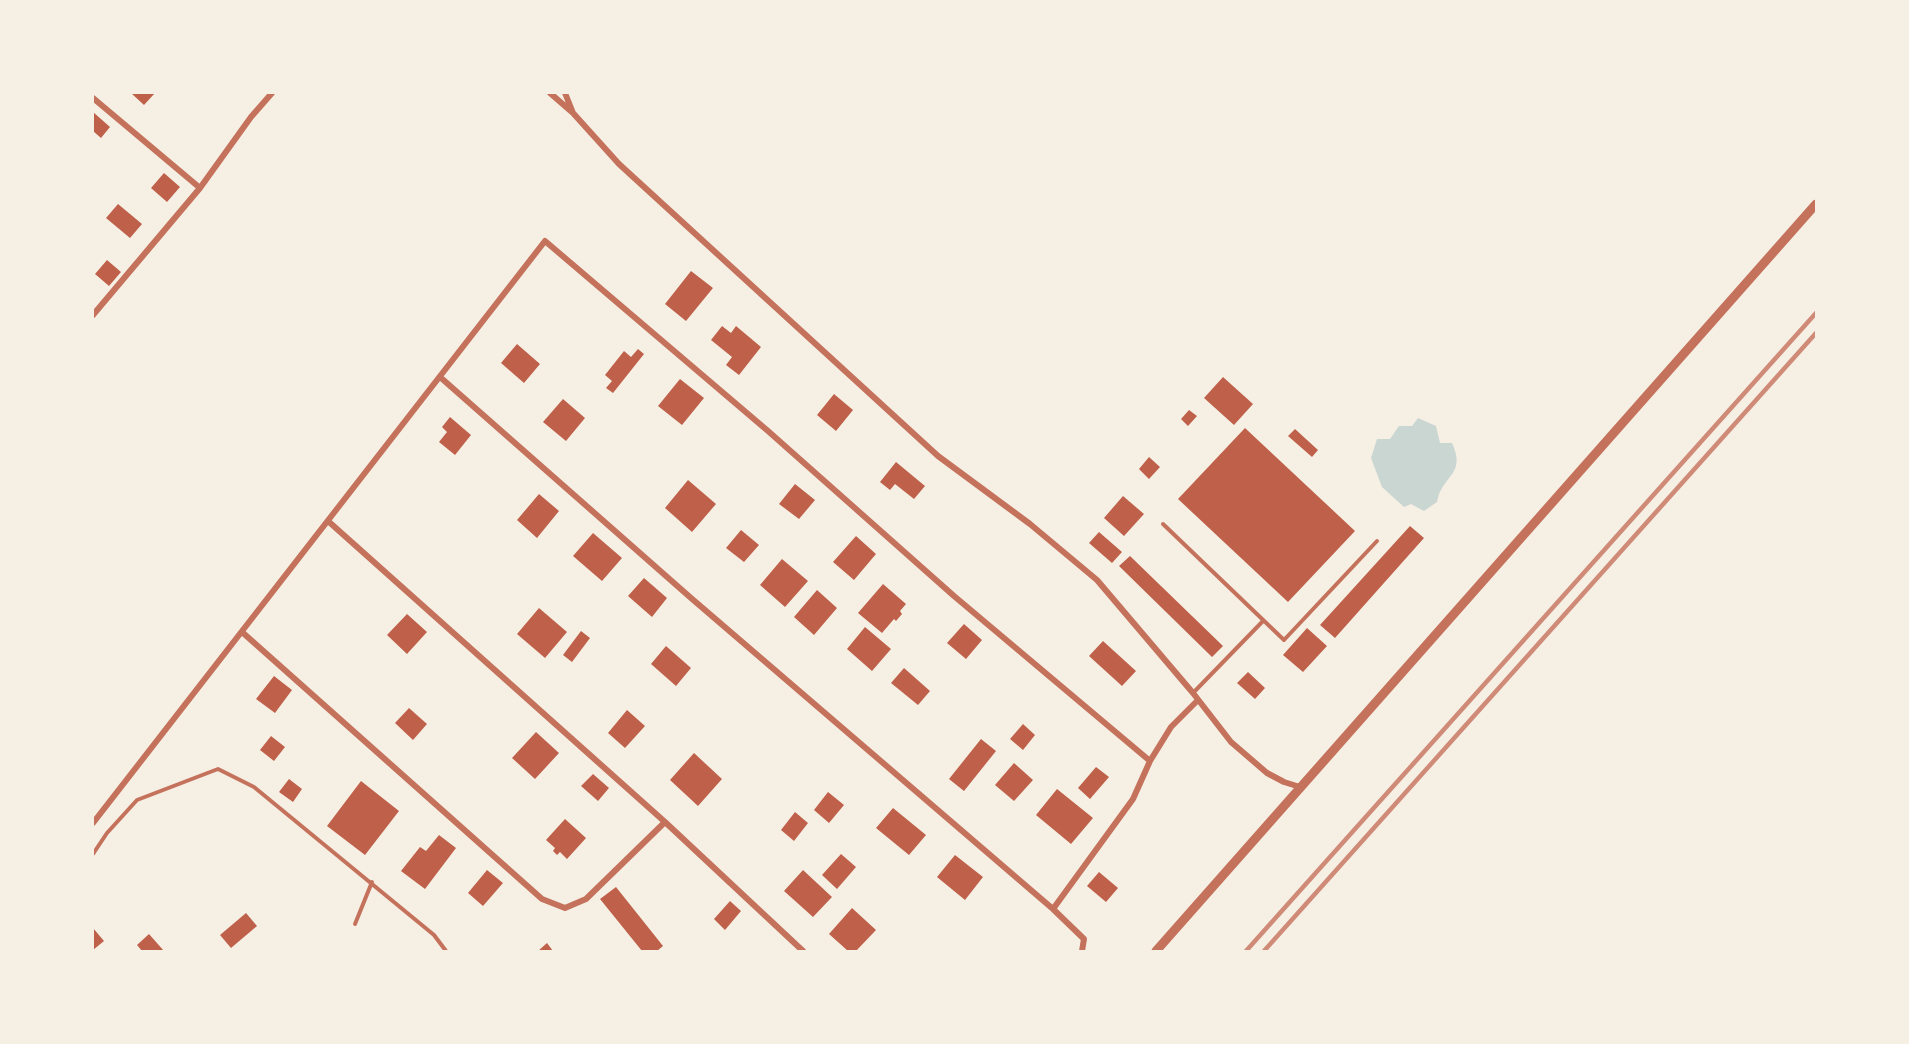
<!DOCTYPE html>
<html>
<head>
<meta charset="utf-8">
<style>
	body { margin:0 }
	#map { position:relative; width:1909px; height:1044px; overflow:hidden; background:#f6efe4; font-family:"Playfair Display",serif }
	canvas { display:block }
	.frame { position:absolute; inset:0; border:94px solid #f6efe4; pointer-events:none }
</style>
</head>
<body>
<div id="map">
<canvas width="1909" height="1044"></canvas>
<div class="frame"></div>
</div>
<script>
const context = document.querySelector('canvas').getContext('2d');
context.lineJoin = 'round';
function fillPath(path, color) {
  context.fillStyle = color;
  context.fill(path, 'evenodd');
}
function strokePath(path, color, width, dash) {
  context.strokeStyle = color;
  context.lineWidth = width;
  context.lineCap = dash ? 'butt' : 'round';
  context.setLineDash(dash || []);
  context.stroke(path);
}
const water = new Path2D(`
	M1418,418L1436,426L1440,443H1452C1467,475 1441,476 1437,502L1424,511L1411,504L1404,507L1382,487L1371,458L1377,439H1390L1399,426H1412Z`);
const building = new Path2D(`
	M131,93H155L144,105Z
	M93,112L110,127L101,138L93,131Z
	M164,173L180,187L167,202L151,188Z
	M118,204L142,224L130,238L106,218Z
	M107,260L121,272L109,286L95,274Z
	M691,271L713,288L686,321L665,304Z
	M722,326L731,333L736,326L761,347L739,375L726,365L732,357L711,340Z
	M517,344L540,364L524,383L501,363Z
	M638,349L644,354L613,393L606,388L612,381L605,375L624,351L631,357Z
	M1223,377L1253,404L1234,425L1204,398Z
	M680,379L704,398L682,425L658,406Z
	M834,394L853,410L836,431L817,415Z
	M563,399L585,418L566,441L543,422Z
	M1189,410L1197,416L1188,426L1181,419Z
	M450,417L471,435L455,455L439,442L447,432L442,427Z
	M1245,428L1355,531L1288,602L1178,499Z
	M1295,429L1318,450L1312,457L1288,436Z
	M1149,457L1160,467L1149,479L1139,469Z
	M896,462L925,486L914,499L895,484L890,490L880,482Z
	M688,480L716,504L692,532L665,508Z
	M795,484L815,500L799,519L779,504Z
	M539,494L559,511L537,538L517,520Z
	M1123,496L1144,514L1124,536L1104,518Z
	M1410,526L1424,538L1335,638L1320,625Z
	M741,530L759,545L744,562L726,548Z
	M1099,532L1122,552L1112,563L1089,543Z
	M593,533L622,558L602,581L573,556Z
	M856,536L876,554L854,580L833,562Z
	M1130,556L1223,646L1212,657L1119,566Z
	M782,559L808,581L785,607L760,585Z
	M644,578L667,598L652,617L628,596Z
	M883,584L906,604L900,611L902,614L896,621L894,619L882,633L858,613Z
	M817,590L837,608L814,635L794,617Z
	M539,608L567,632L545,658L517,634Z
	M407,614L427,632L407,654L387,635Z
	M964,624L982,640L966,659L947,643Z
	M865,627L891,649L872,671L847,649Z
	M1307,628L1327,646L1303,672L1283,655Z
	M581,631L590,638L572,662L563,655Z
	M1103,641L1136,671L1122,686L1089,656Z
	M666,646L691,668L676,686L651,664Z
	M904,668L930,691L918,705L891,683Z
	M1248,672L1265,688L1255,699L1237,683Z
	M274,676L292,690L275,713L256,699Z
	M409,708L427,724L413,740L395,723Z
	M627,710L645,726L625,748L608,733Z
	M1023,724L1035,735L1023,750L1010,739Z
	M536,732L559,753L535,779L512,758Z
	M271,736L285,747L274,761L260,750Z
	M981,739L996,751L964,791L949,779Z
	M694,753L722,779L698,806L670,780Z
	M1014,763L1033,780L1014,801L995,785Z
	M1096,767L1109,777L1090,799L1078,788Z
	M593,774L609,788L598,801L581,786Z
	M289,779L302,789L293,802L279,792Z
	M361,781L399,811L365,855L327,826Z
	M1057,789L1093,818L1071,844L1036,815Z
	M828,792L844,805L829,823L814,810Z
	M893,808L926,835L909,855L876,828Z
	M795,812L808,823L794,841L781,830Z
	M565,819L586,838L567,859L560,852L557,855L553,851L555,848L546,840Z
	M439,835L456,848L425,889L401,871L420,847L426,851Z
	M841,854L856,867L837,889L822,875Z
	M955,855L983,877L965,900L937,877Z
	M487,870L503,883L483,906L468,893Z
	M803,870L832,897L813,917L784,891Z
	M1099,872L1118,888L1106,902L1087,886Z
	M616,887L663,946L657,951H642L600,899Z
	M730,901L741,911L725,930L714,919Z
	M852,908L876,930L856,951H848L829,934Z
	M246,913L257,926L231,948L220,935Z
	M93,928L104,941L93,950Z
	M149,934L164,951H142L137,945Z
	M547,943L553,951H538Z`);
const service = new Path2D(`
	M1163,524L1284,640L1377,541
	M1193,693L1263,621
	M93,854L107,833L137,800L218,769L254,787L434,935L446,951
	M355,924L372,882`);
const minor = new Path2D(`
	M550,93L573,113L619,164L938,456L1030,524L1097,580L1193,693L1231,742L1267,773L1284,782L1300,787
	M565,93L573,113
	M93,98L200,188
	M93,315L200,188L251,117L272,93
	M440,377L691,598L1053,909L1084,939L1082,951
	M328,521L665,822L803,951
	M242,632L542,899L565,908L586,899L665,822
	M93,823L545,241L768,431L954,596L1150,761
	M1053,909L1133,799L1150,761L1171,727L1198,700`);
const tertiary = new Path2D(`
	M1156,951L1816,204`);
const rail = new Path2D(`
	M1246,951L1816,313
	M1264,951L1816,333`);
fillPath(water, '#c9d6d2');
fillPath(building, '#bf614a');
strokePath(service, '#c5725c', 4);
strokePath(minor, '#c5725c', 6);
strokePath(tertiary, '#c5725c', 9);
strokePath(rail, '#cf8b77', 4.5);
</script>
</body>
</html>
